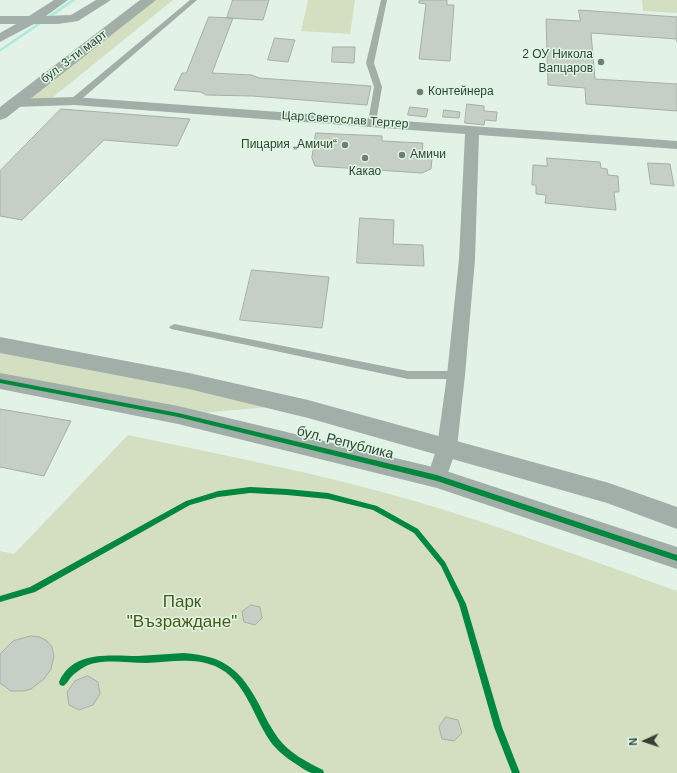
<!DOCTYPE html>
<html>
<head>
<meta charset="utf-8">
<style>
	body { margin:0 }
	#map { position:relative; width:677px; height:773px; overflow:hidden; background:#e3f2e6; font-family:Helvetica,sans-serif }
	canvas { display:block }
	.north { position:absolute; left:625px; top:721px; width:40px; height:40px; -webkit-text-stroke:3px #ddf8e2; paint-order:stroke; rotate:267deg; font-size:11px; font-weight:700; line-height:16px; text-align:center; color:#343f36 }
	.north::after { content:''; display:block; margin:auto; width:14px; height:18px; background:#343f36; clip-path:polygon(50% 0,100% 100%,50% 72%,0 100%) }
</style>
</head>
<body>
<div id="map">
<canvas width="677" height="773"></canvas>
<div class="north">N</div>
</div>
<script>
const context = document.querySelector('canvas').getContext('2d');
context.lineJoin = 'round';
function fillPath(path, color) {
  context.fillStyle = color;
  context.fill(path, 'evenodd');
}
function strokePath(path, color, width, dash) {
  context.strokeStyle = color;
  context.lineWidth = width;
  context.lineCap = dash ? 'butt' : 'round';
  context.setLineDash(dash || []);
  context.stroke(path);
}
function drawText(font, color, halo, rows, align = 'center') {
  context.font = font + ' Helvetica,sans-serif';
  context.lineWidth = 3;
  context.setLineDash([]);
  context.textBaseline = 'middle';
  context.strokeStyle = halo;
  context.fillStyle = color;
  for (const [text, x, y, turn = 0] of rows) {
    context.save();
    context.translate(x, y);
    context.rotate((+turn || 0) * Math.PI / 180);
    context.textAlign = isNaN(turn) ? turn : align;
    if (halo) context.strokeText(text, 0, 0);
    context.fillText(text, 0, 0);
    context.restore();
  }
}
const green = new Path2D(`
	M149,0H173L47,102L14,103Z
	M308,0H355L350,34L301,31Z
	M642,0H677V13L643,11Z
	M0,345L281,406L178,415L0,381Z
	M128,435C222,455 318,473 411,500C501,526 589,560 677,591V773H0V551L14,554Z`);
const stream = new Path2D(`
	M71,0H76L0,52V49Z`);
const building = new Path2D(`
	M233,0H269L263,20L227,18Z
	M420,0H447V5H454L450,61L419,59L426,4L419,3Z
	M579,10L677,17V42V39L591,33L595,79L677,84V111L586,104L585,88L548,85L546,19L580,21Z
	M209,17L233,18L212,73L252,75L259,78L371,86L367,105L252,96L206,95L201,92L174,90L182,73H186Z
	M275,38L295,40L288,62L268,60Z
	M333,47H355L354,63L332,62Z
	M467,104L484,106V111L497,112L496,121L485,120L484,125L465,123Z
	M410,107L428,109L426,117L408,115Z
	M61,109L190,119L177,146L104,140L22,220L0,216V171Z
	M444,110L460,112L459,118L443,117Z
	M316,133L382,136V141L423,143L422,152L432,159L431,169L422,173L315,166L312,158Z
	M547,158L600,162L601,168L607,169L608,175L618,176L619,192H614L616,210L545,203L546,195L536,194V185H532L533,165L547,166Z
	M648,163L670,164L674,186L651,184Z
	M360,218L394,220L393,244L423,245L424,266L357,263Z
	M252,270L329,277L322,328L240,320Z
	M0,409L71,421L44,476L0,467Z
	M251,605L260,607L262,618L255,625L244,622L242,612Z
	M31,636L40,637L47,641L52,647L54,656L51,669L44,679L31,689L24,691H11L0,683V654L13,641Z
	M88,676L98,682L100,694L93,705L79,710L69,705L67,692L75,681Z
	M446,717L458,720L462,733L454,741L442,739L439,727Z`);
const service = new Path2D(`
	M190,0H197L77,103H71V99Z
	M381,0H387L374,63L382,87L376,122L372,124L368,122L374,87L366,63Z
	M174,324L408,371H456L461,375L456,379H408L171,329L169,327Z`);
const minor = new Path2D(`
	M54,0H68L46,16L71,15L96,0H111L78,21L58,24H34L0,42V33L16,24H0V16H29Z
	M74,97L677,141V149L479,135L475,259L465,375L457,447L444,484L437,487L430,484L427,478L437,447L447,375L459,259L465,134L74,105L14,107L9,106L7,103L9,100L14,99Z`);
const tertiary = new Path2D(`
	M140,0H156L6,118L0,120V107Z
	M0,337L189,373L308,400L609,483L677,507V529L607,503L308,418L189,389L0,353Z
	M0,373L178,406L437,468L677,547V569L437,488L178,424L0,389Z`);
const cycleway = new Path2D(`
	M0,379L178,413L437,475L677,555V561L437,481L178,417L0,383Z
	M250,487L287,489L328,493L377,506L418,529L445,562L466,604L502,727L520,773H512L494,727L459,604L441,566L414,533L373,510L328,499L287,495L250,493L218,497L190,505L35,592L0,602V596L30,587L186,501L218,491Z
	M184,653C225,656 241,670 260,706C265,717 271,728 278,738C289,753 307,762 323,770L324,773C320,773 316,773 312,773C307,772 301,767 296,764C288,759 279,752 273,745C253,719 247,680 215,666C193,657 168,662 146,663C127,663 103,658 86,666C80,669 75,673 71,677C68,681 67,684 63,686L60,685L59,682C73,650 110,656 138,656C153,655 169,654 184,653Z`);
const markers = [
	[601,62,4,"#717e74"],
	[420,92,4,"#717e74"],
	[345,145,4,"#717e74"],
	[402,155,4,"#717e74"],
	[365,158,4,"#717e74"]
];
const farPoinames = [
	["2 ОУ Никола",593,55],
	["Вапцаров",593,69],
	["Контейнера",428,92,"left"],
	["Пицария „Амичи“",337,145],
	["Амичи",410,155,"left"],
	["Какао",365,172,"center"]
];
const farStreetnames = [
	["бул. 3-ти март",74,57,-37],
	["Цар Светослав Тертер",345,120,4]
];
const streetNames = [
	["бул. Република",345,443,14]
];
const nearParknames = [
	["Парк",182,602],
	["\"Възраждане\"",182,622]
];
fillPath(green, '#d4dfc1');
fillPath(stream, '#afe8df');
fillPath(building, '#c6cfc5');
strokePath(building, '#a5afa5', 1);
fillPath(service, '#a2aea8');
fillPath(minor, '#a2aea8');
fillPath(tertiary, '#a2aea8');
fillPath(cycleway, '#00873e');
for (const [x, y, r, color] of markers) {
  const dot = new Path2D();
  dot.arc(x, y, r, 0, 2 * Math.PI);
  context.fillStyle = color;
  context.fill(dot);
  strokePath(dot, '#ddf8e2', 1.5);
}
drawText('12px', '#343f36', '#ddf8e2', farPoinames, 'right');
drawText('12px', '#343f36', '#ddf8e2', farStreetnames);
drawText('14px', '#343f36', '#ddf8e2', streetNames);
drawText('17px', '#4e5415', '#ddf8e2', nearParknames);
</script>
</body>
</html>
